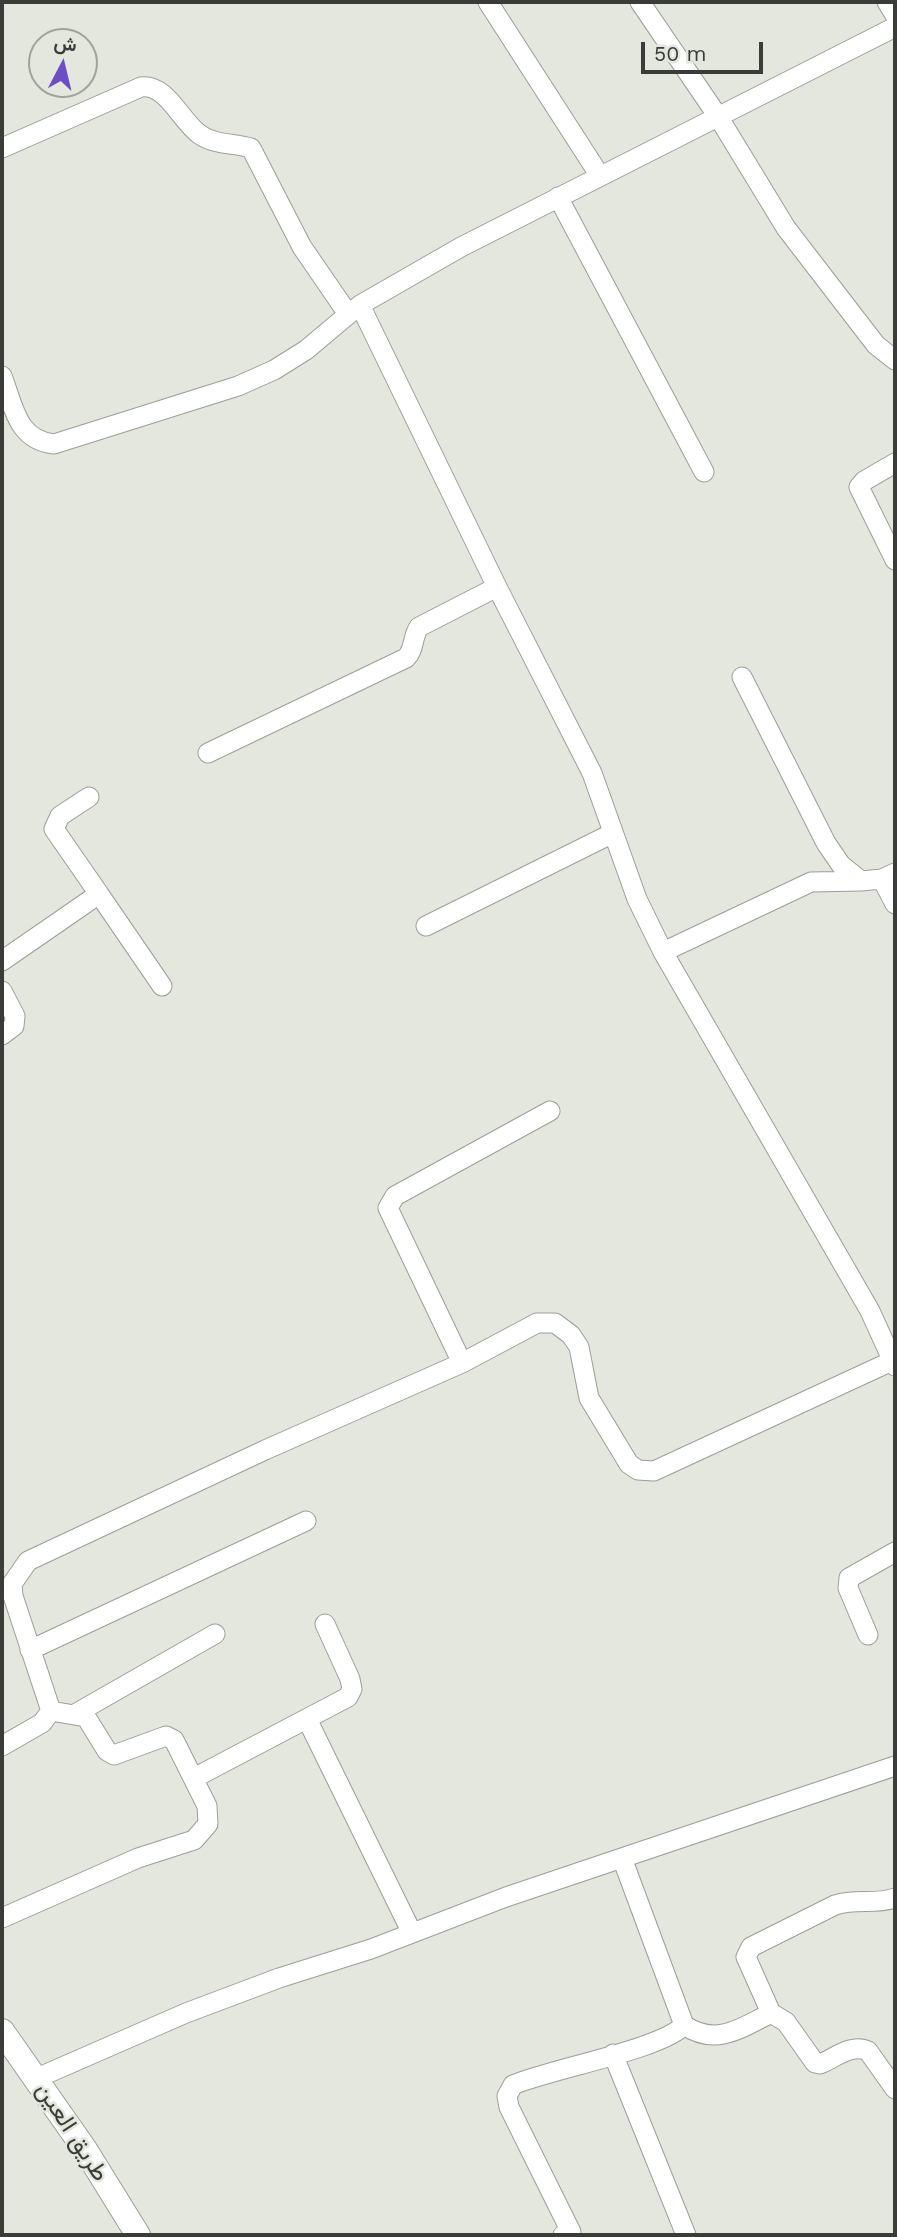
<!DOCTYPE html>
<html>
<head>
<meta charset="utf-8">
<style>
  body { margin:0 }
  #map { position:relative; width:897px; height:2237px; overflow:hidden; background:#e3e7de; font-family:"Work Sans",Vazirmatn,sans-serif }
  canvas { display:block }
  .frame { position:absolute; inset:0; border:4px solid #3a3c38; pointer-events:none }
  .north { position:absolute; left:28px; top:28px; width:70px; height:70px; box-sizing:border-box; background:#e3e7de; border:2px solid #9fa39c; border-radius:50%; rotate:7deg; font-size:19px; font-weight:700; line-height:28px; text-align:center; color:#3a3c38 }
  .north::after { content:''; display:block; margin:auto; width:24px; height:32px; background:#6d4dc6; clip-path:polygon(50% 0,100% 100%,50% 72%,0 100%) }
  .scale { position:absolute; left:641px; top:42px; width:122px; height:32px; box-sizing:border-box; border:4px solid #3a3c38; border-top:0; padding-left:9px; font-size:21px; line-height:24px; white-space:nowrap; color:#3a3c38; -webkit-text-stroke:5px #e3e7de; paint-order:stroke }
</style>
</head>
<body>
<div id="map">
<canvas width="897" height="2237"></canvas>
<div class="frame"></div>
<div class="north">ش</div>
<div class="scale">50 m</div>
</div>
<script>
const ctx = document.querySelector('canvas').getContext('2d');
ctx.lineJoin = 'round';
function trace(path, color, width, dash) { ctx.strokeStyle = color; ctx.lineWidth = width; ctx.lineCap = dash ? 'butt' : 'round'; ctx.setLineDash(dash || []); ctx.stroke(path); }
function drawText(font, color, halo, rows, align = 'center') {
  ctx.font = font + ' "Work Sans",Vazirmatn,sans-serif'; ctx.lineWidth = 5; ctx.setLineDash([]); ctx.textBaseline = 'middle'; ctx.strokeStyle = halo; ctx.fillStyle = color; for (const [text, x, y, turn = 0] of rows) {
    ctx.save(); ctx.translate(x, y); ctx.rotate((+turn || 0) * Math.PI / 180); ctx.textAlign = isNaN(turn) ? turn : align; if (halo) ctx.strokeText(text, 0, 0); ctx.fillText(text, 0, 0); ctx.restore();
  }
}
const minor = new Path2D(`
  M488,2l112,174
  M640,2l79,116 67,110 90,117 19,15
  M887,2l8,13
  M895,27l-434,220 -101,58 137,282 95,186 45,126 26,53 207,359 25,55
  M2,148l139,-61c26,-3 39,33 58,47 15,11 35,9 52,14l51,99 46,67
  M558,197l146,275
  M2,376c12,31 15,64 52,68l184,-58 36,-16 32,-20 50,-42
  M895,463l-31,18 -5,6 36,73
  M742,677l84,166 15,22 20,16
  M208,753l198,-95c9,-9 6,-21 13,-31l78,-40
  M882,879l13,25
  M99,894l63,92
  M426,926l187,-93
  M663,952l148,-70 50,-1 21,-2 13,-6
  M2,961l97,-67 -45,-65 6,-13 29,-19
  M2,991l13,25 -1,10 -12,9
  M462,1363l-74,-155 7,-12 155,-85
  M868,1635l-20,-47 1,-10 46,-26
  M30,1650l276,-129
  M75,1714l140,-80
  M307,1719l105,214
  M2,1746l40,-23 9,-12 -38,-115 -1,-12 16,-23 237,-111 197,-87 75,-40h18l16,12 8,12 10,51 40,66 9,6 16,1 238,-110
  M194,1778l154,-81 4,-8 -2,-10 -25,-55
  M895,1898c-19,7 -40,0 -60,7l-84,42 -5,10 25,56 15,9 29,41 5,1c15,-6 32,-21 48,-13l27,38
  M2,1918l136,-60 56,-18 14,-16 -1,-18 -33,-66 -8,-4 -52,19 -7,-4 -21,-34 -35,-6
  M684,2025c32,22 57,3 87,-12
  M613,2054l73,181
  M37,2078l149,-65 93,-35 92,-29 135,-52 389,-131
  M563,2235l8,-3 -62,-125 -2,-11 6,-11c37,-16 150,-36 171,-60l-62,-167`);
const major = new Path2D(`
  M2,2031l84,120 52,84`);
trace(minor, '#9b9f96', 21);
trace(major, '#9b9f96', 26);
trace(minor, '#fff', 19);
trace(major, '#fff', 24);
drawText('24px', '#3a3c38', '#e3e7de', [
  ["طريق العين",72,2132,57]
]);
</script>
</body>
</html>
